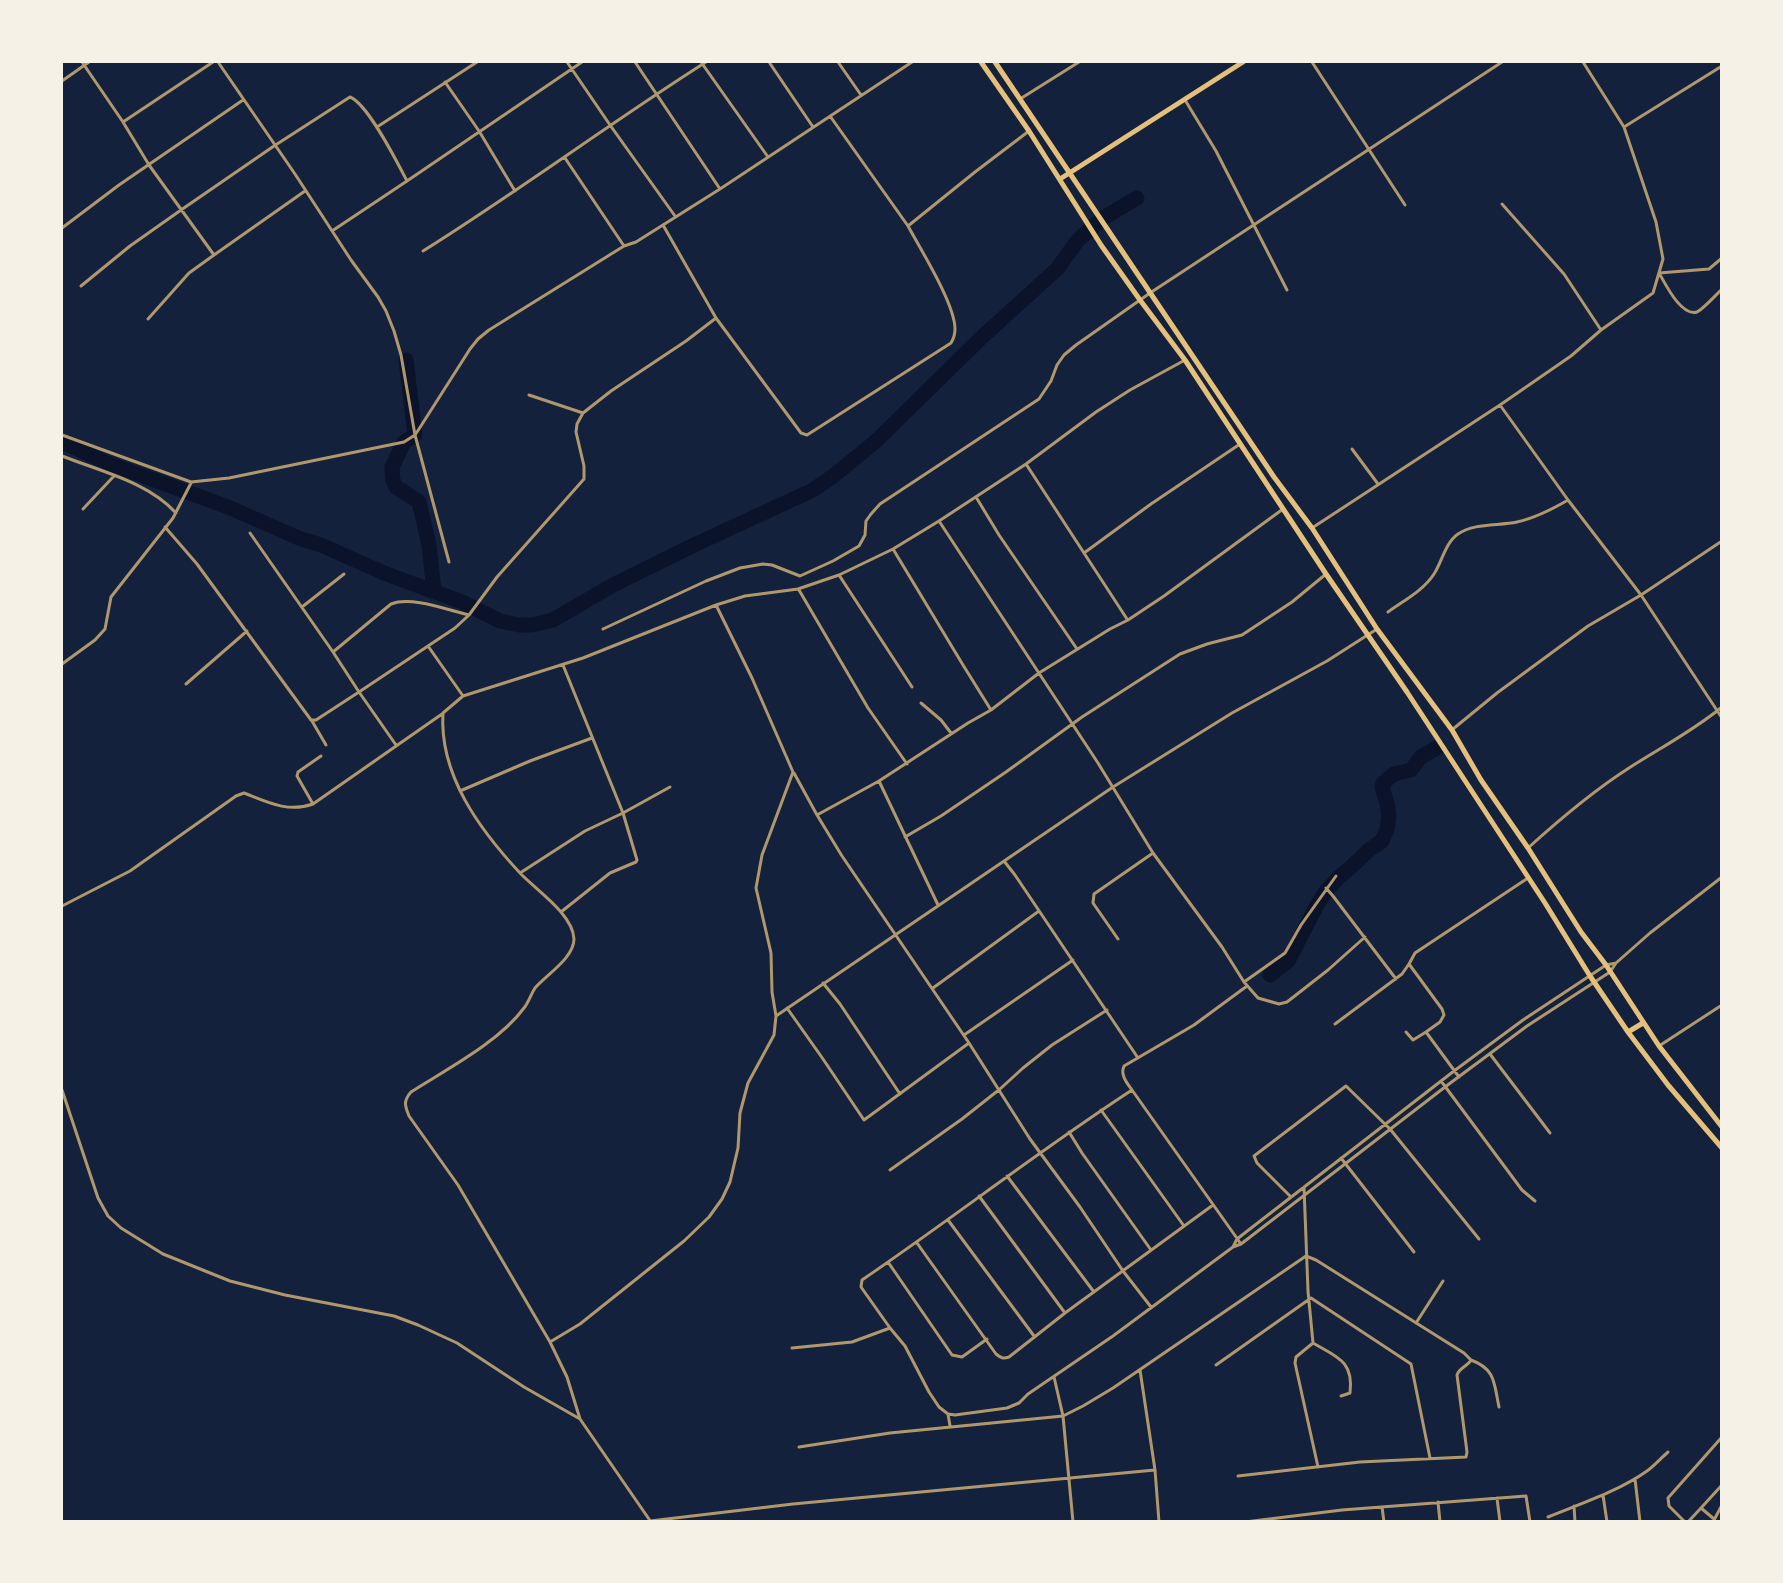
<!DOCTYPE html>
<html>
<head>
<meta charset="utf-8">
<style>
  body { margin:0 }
  #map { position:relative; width:1783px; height:1583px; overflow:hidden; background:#14213d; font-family:Raleway,sans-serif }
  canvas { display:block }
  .frame { position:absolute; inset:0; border:63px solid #f6f1e7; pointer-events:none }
</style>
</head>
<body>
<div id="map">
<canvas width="1783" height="1583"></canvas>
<div class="frame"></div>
</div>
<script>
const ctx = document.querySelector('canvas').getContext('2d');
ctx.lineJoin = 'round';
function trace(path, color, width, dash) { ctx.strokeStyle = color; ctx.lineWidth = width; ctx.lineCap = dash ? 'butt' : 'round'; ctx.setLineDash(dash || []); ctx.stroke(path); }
trace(new Path2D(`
  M406,360l9,75 -11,7 -12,25 1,14 3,6 23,15 10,43 5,46
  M62,442l46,21 120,44 73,32 20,6 63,28 78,29 38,19 19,4h13l21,-5 60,-35 81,-40 119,-55 19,-13 43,-35 106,-104 76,-69 21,-29 25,-22 34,-20
  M1270,975l18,-14 29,-56 9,-14 13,-14 11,-9 19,-18 13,-9 5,-12 2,-13 -2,-13 -5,-16 1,-4 11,-9 17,-4 10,-13 17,-10`), '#0b132b', 15);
trace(new Path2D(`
  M82,62l41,60 26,43 65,90 -25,18 -41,46
  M218,62l77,112 56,86 27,37 8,14 8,20 7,24 14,80 34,127
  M567,62l43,63 65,91
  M635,62l85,127
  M701,62l67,95
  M769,62l44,65
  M838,62l23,33
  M1312,62l93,143
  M62,81l27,-19
  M445,82l34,49 36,60
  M1020,99l59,-37
  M1185,100l31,51 71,139
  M830,116l78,110 67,-54 54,-41
  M123,122l90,-60
  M377,127l100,-65
  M1624,127l98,-61
  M565,158l59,88
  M1502,204l62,70 37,56
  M663,225l53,93 85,115 6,2 144,-92c3,-5 4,-8 4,-14 0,-25 -34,-79 -47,-103
  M62,228l57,-43 124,-85
  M332,231l75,-50 175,-119
  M423,251c96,-60 187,-128 283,-189
  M214,255l91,-64
  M1659,273c6,10 22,44 38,39 6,-3 19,-17 25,-23
  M1659,273l50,-4 13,-11
  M81,286l49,-40 51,-36 93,-64 76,-49c18,7 47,65 57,84
  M529,395l54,18
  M1500,405l68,95 73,95 81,123
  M62,435l129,47 38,-4 175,-36 11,-7 4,-6 51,-80 8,-10 11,-9 135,-84 12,-4 84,-53 192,-127
  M1352,449l26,35
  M62,456c38,15 86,26 114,57
  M1026,464l58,89 67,-49 89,-60
  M976,497l23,38 78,114
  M83,509l31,-33
  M939,521l159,242 55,90 69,94 22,35 14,16 21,6 8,-2 41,-32 37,-33
  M165,527l32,37 114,156h5l43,-28 37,53
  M1312,528l188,-123 71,-49 30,-26 52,-37 10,-34 -7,-37 -32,-95 -41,-65
  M250,533l83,119
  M893,549l70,116 28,45
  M1084,553l43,66
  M839,575l73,112
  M799,590l69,118 39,56
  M302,607l42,-33
  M1388,612c15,-11 35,-21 46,-38 8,-12 11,-31 24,-40 16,-11 40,-8 59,-12 18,-4 34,-12 51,-22
  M469,615c-22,-5 -57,-19 -78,-11l-58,48 26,40 96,-64 14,-13 28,-38 87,-98v-13l-8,-34 1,-8 6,-11 28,-22 75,-50 30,-23
  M603,629l103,-48 34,-13 23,-4 9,1 28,11 33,-15 26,-15 6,-11 1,-14 5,-7 9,-10 159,-105 12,-18 6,-16 7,-10 12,-10 74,-52 352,-231
  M428,646l35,50
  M62,664l33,-24 10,-11 6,-32 62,-79 18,-35
  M186,684l61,-53
  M921,703l20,17 10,13
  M312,721l14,24
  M1453,729l44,-36 91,-67 53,-31 81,-54
  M794,773l23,42 25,41 127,187 61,96 50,68 43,64 28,36
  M879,781l59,124
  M460,791l70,-30 62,-23
  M313,804l-16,-28 1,-4 23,-16
  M817,815l62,-34 89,-58 23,-13 48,-37 71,-44 18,-9 36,-24 119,-87
  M905,837l36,-21 65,-44 76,-55 98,-63 27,-10 35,-9 50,-33 34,-28
  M1528,848c32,-29 65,-57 101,-80 31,-20 64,-37 93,-61
  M1004,861l11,14 123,183
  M520,873l65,-42 38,-18 47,-26
  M1326,888l7,8 63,83
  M62,906l68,-35 106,-75 8,-3c23,9 44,20 69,11l129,-90
  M561,912l49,-39 26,-11 1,-2 -14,-47 -60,-148
  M1118,939l-25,-36 1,-9 59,-41
  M1616,963l-10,2 -83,55 -69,51 -217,168 -4,8 8,-3 204,-157 82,-61 83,-54 6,-9 34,-30 72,-56
  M1409,964l6,-11 113,-75
  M1244,982l41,-29 16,-28 35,-49
  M823,983l17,21 60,90
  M933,988l106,-77
  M787,1008l36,51 41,61 105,-77
  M776,1016l337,-229 119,-74 95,-52 50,-32
  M1335,1024l67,-50 7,-10 33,45 2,6 -4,7 -14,10 33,45
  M1406,1032l7,8 13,-8
  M964,1035l109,-75
  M1659,1046l63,-41
  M1490,1054l60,79
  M1441,1081l81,109 13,11
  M62,1090l36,108 10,18 13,12 42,26 67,27 55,14 109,21 24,9 39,18 67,44 56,32 71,103
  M1101,1110l83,116
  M1069,1132l13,21 69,97
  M1341,1158l73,94
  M890,1170l72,-51 38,-30 23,-21 29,-23 55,-35
  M1007,1176l87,116
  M1304,1187l4,104 5,52c24,14 41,18 37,50l-9,3
  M979,1196l86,117
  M1290,1196l-33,-33 -3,-7 92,-70 44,43 89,110
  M948,1220l86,116
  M917,1243l79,111c5,4 7,5 13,3l56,-44 148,-108
  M1241,1244l-109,-154c-5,-7 -12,-15 -8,-24l70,-41 53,-39
  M888,1262l64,93 10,2 25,-18
  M1416,1323l27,-42
  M890,1328l-29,-41 1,-7c91,-62 178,-130 270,-190
  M550,1342l30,-18 104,-83 25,-24 13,-18 8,-17 8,-34 2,-35 8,-30 26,-48 2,-19 -4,-24 -1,-39 -15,-65 6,-33 31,-83 -41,-94 -36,-73
  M1313,1343l-17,14 -1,6 23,104
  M792,1348l60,-6 38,-14 15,18 24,46 10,15 9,7 7,1 52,-7 12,-5 9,-9 85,-58 120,-89
  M1471,1360c25,9 23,24 28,47
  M1216,1365l95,-67 100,66 19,94
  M1140,1370l15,100 4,52
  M1054,1377l9,39 10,106
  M948,1414l2,12
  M580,1419l-13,-42 -17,-35 -92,-157 -49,-69c-4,-10 -6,-15 2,-24 36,-23 88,-50 113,-84 5,-6 7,-14 11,-20 11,-13 39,-30 39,-49 -1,-25 -38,-49 -54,-66 -40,-43 -81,-98 -77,-160l20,-17 120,-38 133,-53 29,-9 53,-7 41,-14 54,-26 46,-28 87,-57 70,-52 34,-22 55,-30
  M799,1447l91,-14 173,-17 20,-10 30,-18 193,-132 10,4 148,93 7,7c-3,6 -12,8 -14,15l10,77 -1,5 -106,5 -122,14
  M1635,1479l5,43
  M1603,1495l4,27
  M1497,1498l3,24
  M1438,1502l2,20
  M1574,1506l1,16
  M1382,1507l2,15
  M1701,1508l21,-23
  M1548,1517c32,-13 71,-26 99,-46 7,-5 14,-13 21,-19
  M650,1521l143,-17 362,-34
  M1245,1522l97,-12 184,-14 4,26
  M1685,1522l-16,-16 -1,-8 54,-61
  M1688,1522l13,-14 13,11
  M1713,1522l9,-17`), '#b1986c', 3);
trace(new Path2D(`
  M981,62l48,69 72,114 39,55 45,60 141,214 81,118 138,211 45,73 38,56 40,53 54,63
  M995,62l279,415 38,51 65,101 75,101 29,50 47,68 53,84 25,33 53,81 63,81
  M1060,179l183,-117
  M1628,1032l15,-9`), '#e5c07b', 5);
</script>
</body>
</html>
